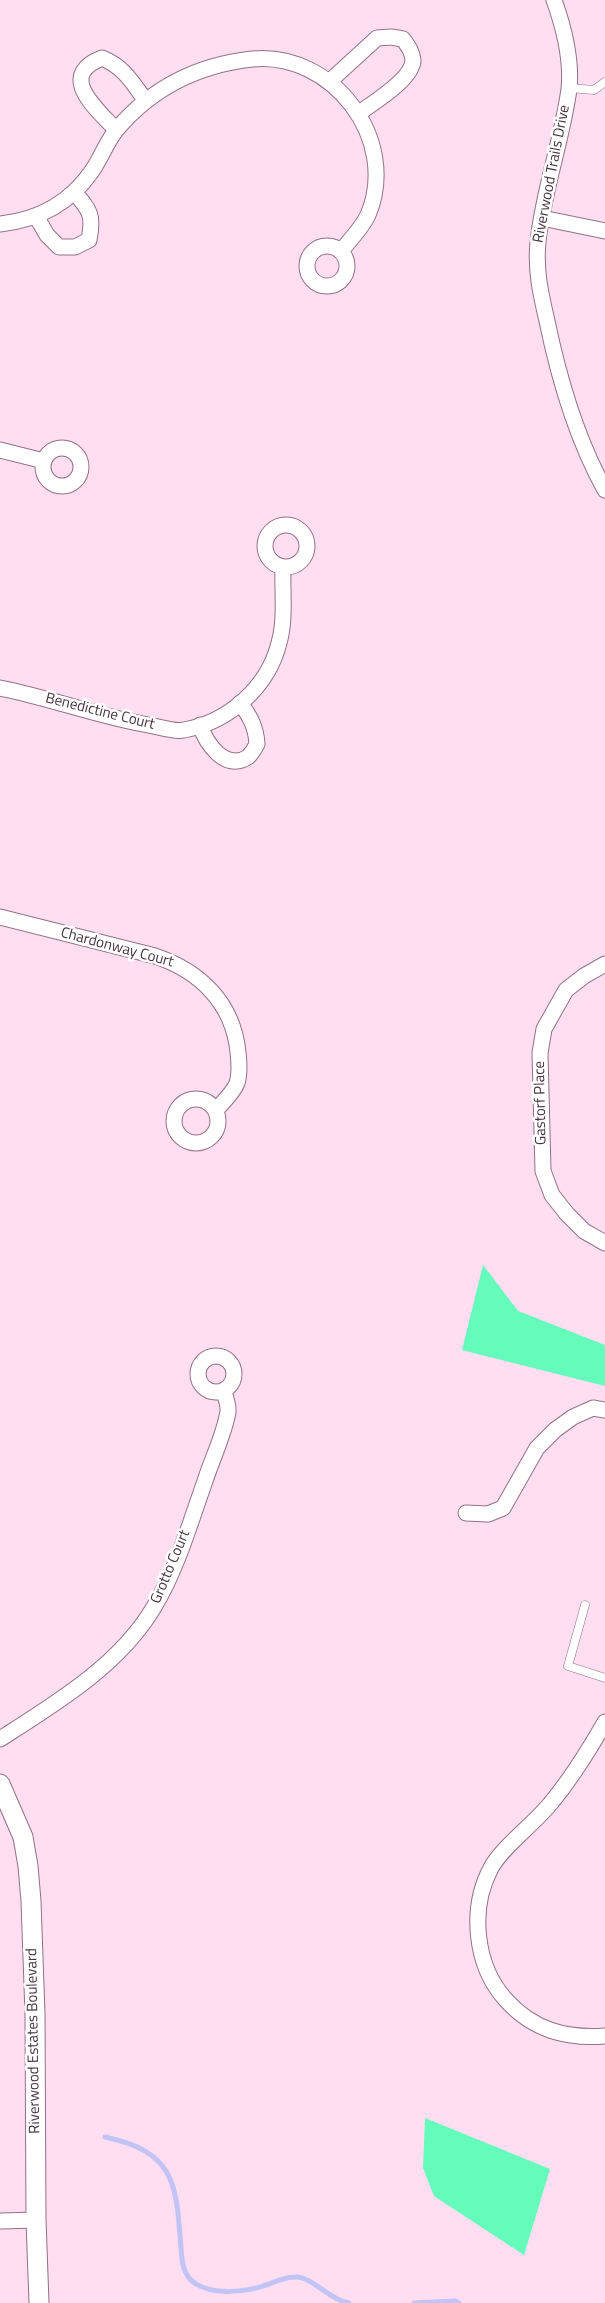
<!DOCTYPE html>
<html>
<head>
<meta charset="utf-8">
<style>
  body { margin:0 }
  canvas { display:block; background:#ffdef1 }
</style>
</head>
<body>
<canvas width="605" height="2303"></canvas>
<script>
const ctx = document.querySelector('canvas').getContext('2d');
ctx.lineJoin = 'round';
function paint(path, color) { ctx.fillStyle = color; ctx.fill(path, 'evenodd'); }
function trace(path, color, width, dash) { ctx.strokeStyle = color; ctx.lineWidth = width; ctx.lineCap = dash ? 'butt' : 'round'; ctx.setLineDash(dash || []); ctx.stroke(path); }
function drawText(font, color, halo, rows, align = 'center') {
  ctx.font = font + ' "Titillium Web",sans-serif'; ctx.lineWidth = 5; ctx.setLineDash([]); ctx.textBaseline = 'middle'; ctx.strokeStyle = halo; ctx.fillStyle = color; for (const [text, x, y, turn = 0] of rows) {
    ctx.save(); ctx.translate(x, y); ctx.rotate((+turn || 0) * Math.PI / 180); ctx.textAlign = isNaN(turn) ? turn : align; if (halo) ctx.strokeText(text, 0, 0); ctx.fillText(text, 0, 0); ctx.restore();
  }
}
paint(new Path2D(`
  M483,1265l35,46 87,34v41l-143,-36z
  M425,2118l125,51 -26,86 -90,-59 -11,-28z`), '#65fcbb');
trace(new Path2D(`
  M105,2137c71,15 71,47 76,111 1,14 2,28 15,36 17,11 49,8 67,2 11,-3 20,-9 32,-9 17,-1 34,23 54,26
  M414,2303l41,-2 4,2`), '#c1c4f4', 5);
const service = new Path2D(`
  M569,88l25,2 11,-8
  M585,1605l-17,61 37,12`);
const minor = new Path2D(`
  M554,0c10,28 18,60 15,89 -7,52 -26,102 -31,153 -3,28 3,53 9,79 12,58 29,117 58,169
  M330,81l47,-43 14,-1 12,2c5,7 9,12 10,21 0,19 -40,43 -54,53
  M116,130c-19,-21 -60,-54 -14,-72 21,8 31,25 43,42
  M36,216l11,19 12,12h16l14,-7c5,-25 1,-30 -15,-48
  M542,218l63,13
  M0,224c38,-4 70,-21 92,-53 9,-13 15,-30 25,-42 35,-41 81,-64 135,-70 80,-8 148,80 116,156 -6,13 -18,25 -27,36
  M307 266a20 20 0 1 1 40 0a20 20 0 1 1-40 0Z
  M43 467a19 19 0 1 1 38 0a19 19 0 1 1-38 0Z
  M0,450l44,11
  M265 546a21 21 0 1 1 42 0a21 21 0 1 1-42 0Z
  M0,688c52,10 102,30 154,38 9,2 22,6 30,4 45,-8 84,-43 95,-87 7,-25 3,-51 4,-76
  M200,725c6,18 25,47 48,32 3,-3 7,-9 9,-13 -1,-17 -7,-28 -17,-41
  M0,917l155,39c45,15 78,47 83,96 1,9 2,22 -1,31 -3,9 -15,20 -21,27
  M605,964l-21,12 -18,14 -22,39 -4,24 3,118 9,24 15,19 17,17 21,12
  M174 1121a22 22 0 1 1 44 0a22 22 0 1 1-44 0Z
  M198 1374a18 18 0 1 1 36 0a18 18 0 1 1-36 0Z
  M466,1513l22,1 15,-6 34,-60 18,-18 18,-13 20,-9 12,2
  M605,1722c-16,28 -34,57 -55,82 -15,19 -49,44 -59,64 -22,41 -16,98 15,132 27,30 60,39 99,36
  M0,1739c55,-35 120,-74 154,-132 23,-38 36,-84 51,-126 7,-22 19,-46 23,-69 1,-6 -3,-15 -4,-22
  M0,2221l36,-1`);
const tertiary = new Path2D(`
  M0,1784l23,53 5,29 3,35 4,113 1,206 3,83`);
trace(service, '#947186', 9);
trace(minor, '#947186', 17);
trace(tertiary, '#947186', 21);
trace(service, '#fff', 8);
trace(minor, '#fff', 15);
trace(tertiary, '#fff', 19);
drawText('15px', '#45353f', '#fff', [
  ["Riverwood Trails Drive",552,174,-79],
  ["Benedictine Court",100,712,14],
  ["Chardonway Court",117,948,15],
  ["Gastorf Place",541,1103,-91],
  ["Grotto Court",171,1567,-67],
  ["Riverwood Estates Boulevard",34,2041,-91]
]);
</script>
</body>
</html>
